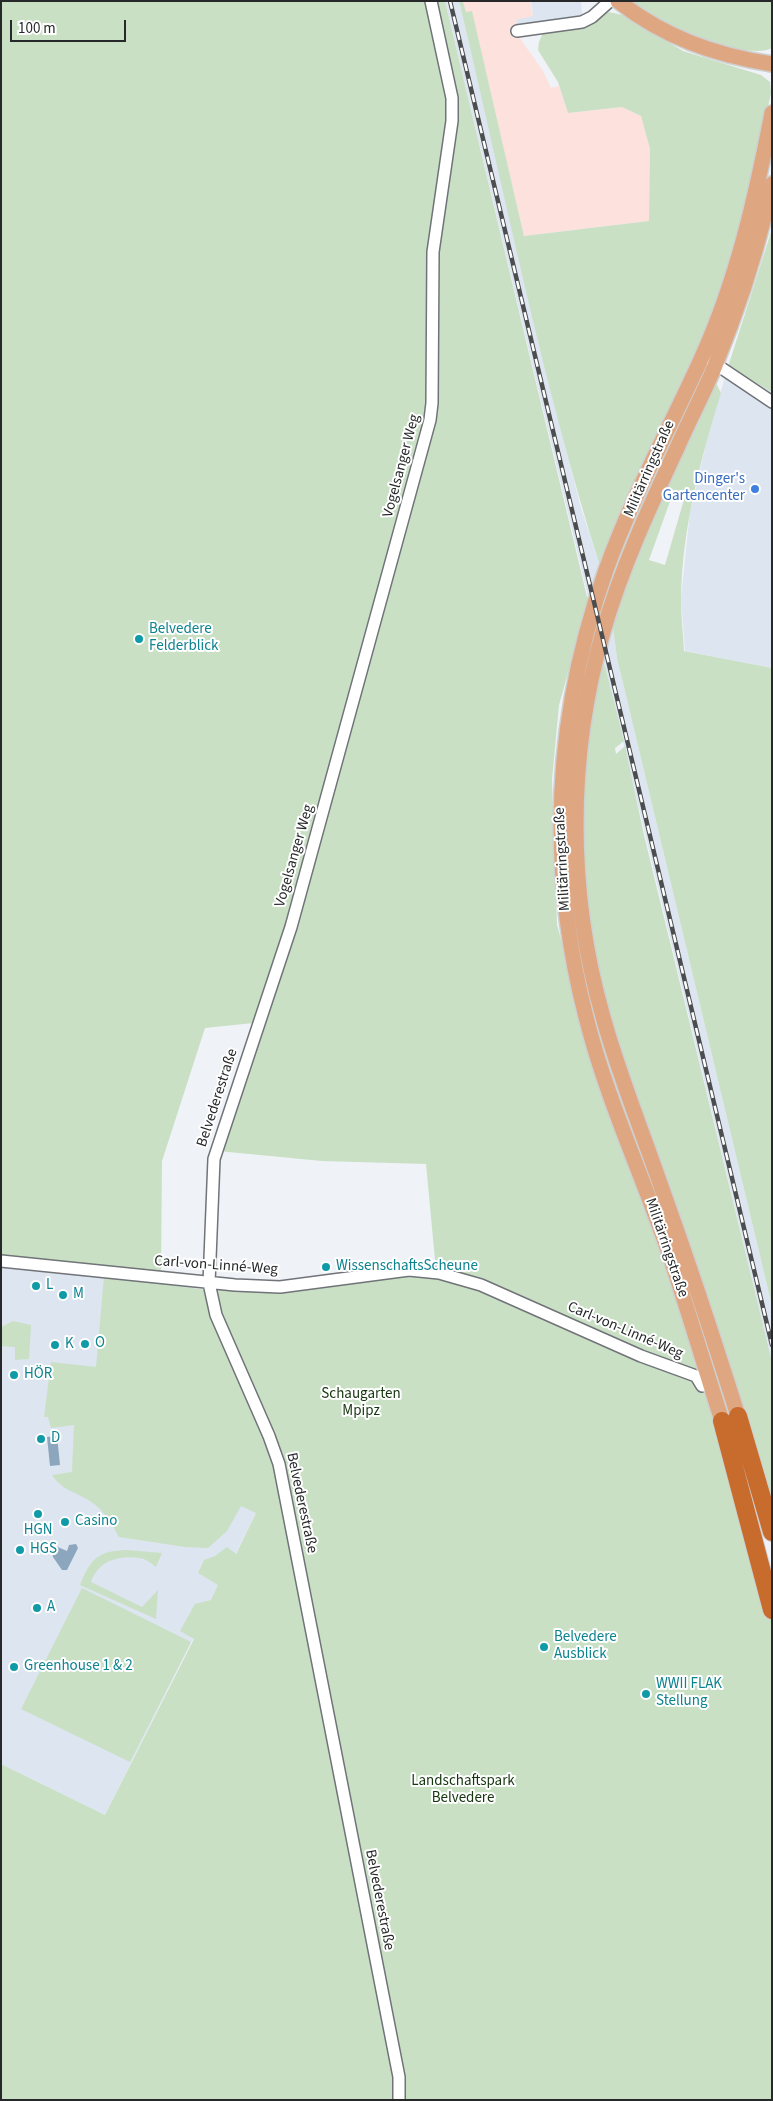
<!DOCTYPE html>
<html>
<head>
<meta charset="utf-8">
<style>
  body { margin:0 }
  #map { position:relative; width:773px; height:2101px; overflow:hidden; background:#eff2f7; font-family:"Source Sans 3",sans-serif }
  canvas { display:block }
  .frame { position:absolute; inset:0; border:2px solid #262829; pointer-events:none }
  .scale { position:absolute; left:10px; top:20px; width:116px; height:22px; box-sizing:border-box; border:2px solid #262829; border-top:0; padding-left:6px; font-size:15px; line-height:18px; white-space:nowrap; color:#262829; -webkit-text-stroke:4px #fff; paint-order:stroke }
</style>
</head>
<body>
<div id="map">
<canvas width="773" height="2101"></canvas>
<div class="frame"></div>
<div class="scale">100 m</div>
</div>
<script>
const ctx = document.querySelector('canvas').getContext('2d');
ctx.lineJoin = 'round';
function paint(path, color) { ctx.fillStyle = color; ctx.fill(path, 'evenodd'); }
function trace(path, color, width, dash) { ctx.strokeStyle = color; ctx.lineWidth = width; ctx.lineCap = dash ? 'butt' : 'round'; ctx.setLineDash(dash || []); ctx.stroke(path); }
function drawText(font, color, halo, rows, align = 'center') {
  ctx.font = font + ' "Source Sans 3",sans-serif'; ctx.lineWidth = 4; ctx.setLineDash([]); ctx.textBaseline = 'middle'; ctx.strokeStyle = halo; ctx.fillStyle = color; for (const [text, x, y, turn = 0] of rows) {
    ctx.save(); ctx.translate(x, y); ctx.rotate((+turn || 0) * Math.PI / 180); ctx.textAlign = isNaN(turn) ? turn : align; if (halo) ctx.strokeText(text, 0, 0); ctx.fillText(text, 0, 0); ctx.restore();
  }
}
paint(new Path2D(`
  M445,1h14l97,410 25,97 19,58 11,47 6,45 155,648v56z
  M531,1h50l1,14 -65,10 -1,-6 17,-3z
  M728,367l44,25v276l-87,-17 -4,-53 9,-86 19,-80z
  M1,1266l194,18 22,58 39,171 -151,302 -104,-51z`), '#dde5f0');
paint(new Path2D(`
  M463,1h67l3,15 -17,4 3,17 24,34 8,17 8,-2 9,27 54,-6 19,9 9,33 -1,72 -125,15 -52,-224h-6z`), '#fce1dc');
paint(new Path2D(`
  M1,1h444l143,600 -29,104 -7,75 5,145 42,152 48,132 51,156 74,255v480h-771v-336l104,51 89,-176 -14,-8 15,-27 16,-4 7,-15 -20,-12 6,-13 11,-4 12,-9 9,7 20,-41 -15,-7 -14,25 -19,17 -23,-1 -66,-10c-7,-13 -14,-25 -26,-34 -17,-12 -28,-10 -41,-28l20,-3 2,-47 -23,3 -3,-11h-4l7,-55 45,5 8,-91 102,14 10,9 3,-9 67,-1 150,-19 -10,-106 -104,-3 -104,-10 45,-129 -58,6 -43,133 -1,111 -160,-16z
  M459,1h4l3,11 6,-1 52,225 125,-15 1,-72 -9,-33 -19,-9 -54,6 -10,-31 -20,-32 1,-8 4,-9 57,-16 9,-5 14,3 60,36 78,24 9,7 1,11c-16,73 -32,146 -57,216 -32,88 -75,172 -114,257 -58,-184 -96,-376 -141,-565z
  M629,1h143v47c-19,11 -89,-12 -108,-22 -12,-7 -23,-17 -35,-25z
  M772,229v163l-44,-25z
  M712,383h4l5,10c-20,65 -39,135 -40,205 0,17 2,36 3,53l88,17v638l-155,-648 -6,-45zM673,493l12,3 -20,69 -16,-5z
  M602,655l22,86 -9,7 1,6 9,-8 19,89 128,527v150l-53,-180 -52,-151 -44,-118 -31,-117 -11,-101 4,-102z
  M13,1321l18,4 -2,34 -14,1v-13l-14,-1v-19z
  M127,1550l35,3 -6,14c-4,-3 -11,-9 -17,-9 -21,-3 -41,3 -48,24l51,25 16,-17 -2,29 -76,-34c11,-27 18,-34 47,-35z
  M82,1588l109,54 -61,120 -109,-53z`), '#c9e0c5');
paint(new Path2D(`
  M57,1436l3,29 -10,1 -3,-29z
  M51,1544l16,7 2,-6 7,-1 2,4 -11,22h-5l-9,-13z`), '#8ca6bd');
const minor = new Path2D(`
  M517,31l65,-9 10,-5 18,-16
  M711,361l61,41
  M1,1261l234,24 45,2 129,-17 30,3 42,12 160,71 55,20 6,10
  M399,2100v-23l-120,-613 -10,-28 -53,-121 -7,-32 5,-124 77,-232 139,-507 2,-17 1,-151 19,-131v-23l-21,-97`);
const major = new Path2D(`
  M618,1c46,36 96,54 154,63
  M738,1416c-24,-76 -49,-152 -76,-227 -20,-58 -43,-114 -59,-172 -36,-125 -36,-260 0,-385 18,-63 47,-126 75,-186 12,-28 27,-55 38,-83 23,-57 43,-119 56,-179
  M722,1421c-18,-57 -35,-114 -54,-171 -27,-78 -62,-153 -82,-233 -39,-151 -32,-300 20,-447 26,-73 64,-142 96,-213 35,-77 54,-161 70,-244`);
const highway = new Path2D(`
  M738,1416l34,116
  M722,1421l50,189`);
trace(minor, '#707378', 14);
trace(major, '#cfd0d0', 18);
trace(highway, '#cfd0d0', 20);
trace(minor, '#fff', 11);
trace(major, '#dea782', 15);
trace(highway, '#c86c2e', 18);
const rail = new Path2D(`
  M450,1l322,1344`);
trace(rail, '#4b4d4f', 4.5);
trace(rail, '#fff', 2.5, [8]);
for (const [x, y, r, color] of [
  [755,489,5,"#3f7fe0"],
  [139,639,5,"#0f9aa8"],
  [326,1267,5,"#0f9aa8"],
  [36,1286,5,"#0f9aa8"],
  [63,1295,5,"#0f9aa8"],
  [85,1344,5,"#0f9aa8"],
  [55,1345,5,"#0f9aa8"],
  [14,1375,5,"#0f9aa8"],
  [41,1439,5,"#0f9aa8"],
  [38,1514,5,"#0f9aa8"],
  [65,1522,5,"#0f9aa8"],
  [20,1550,5,"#0f9aa8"],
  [37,1608,5,"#0f9aa8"],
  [544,1647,5,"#0f9aa8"],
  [14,1667,5,"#0f9aa8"],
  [646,1694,5,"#0f9aa8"]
]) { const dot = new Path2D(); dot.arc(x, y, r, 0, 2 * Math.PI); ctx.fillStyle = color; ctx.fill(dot); trace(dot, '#fff', 2); }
drawText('15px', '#262829', '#fff', [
  ["Vogelsanger Weg",402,466,-75],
  ["Militärringstraße",650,469,-66],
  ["Vogelsanger Weg",295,856,-74],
  ["Militärringstraße",563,859,-93],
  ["Belvederestraße",218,1098,-72],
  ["Militärringstraße",666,1248,71],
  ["Carl-von-Linné-Weg",216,1266,4],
  ["Carl-von-Linné-Weg",625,1331,23],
  ["Belvederestraße",301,1503,78],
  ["Belvederestraße",379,1900,79]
]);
drawText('15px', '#366cbe', '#fff', [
  ["Dinger's",745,480],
  ["Gartencenter",745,497]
], 'right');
drawText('15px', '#0d838f', '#fff', [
  ["Belvedere",149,630],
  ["Felderblick",149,647],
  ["WissenschaftsScheune",336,1267],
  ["L",46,1286],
  ["M",73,1295],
  ["O",95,1344],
  ["K",65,1345],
  ["HÖR",24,1375],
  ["D",51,1439],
  ["Casino",75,1522],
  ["HGN",38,1531,"center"],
  ["HGS",30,1550],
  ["A",47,1608],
  ["Belvedere",554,1638],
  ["Ausblick",554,1655],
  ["Greenhouse 1 & 2",24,1667],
  ["WWII FLAK",656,1685],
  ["Stellung",656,1702]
], 'left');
drawText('15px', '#14350e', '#fff', [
  ["Schaugarten",361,1395],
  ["Mpipz",361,1412],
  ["Landschaftspark",463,1782],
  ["Belvedere",463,1799]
]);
</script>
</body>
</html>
